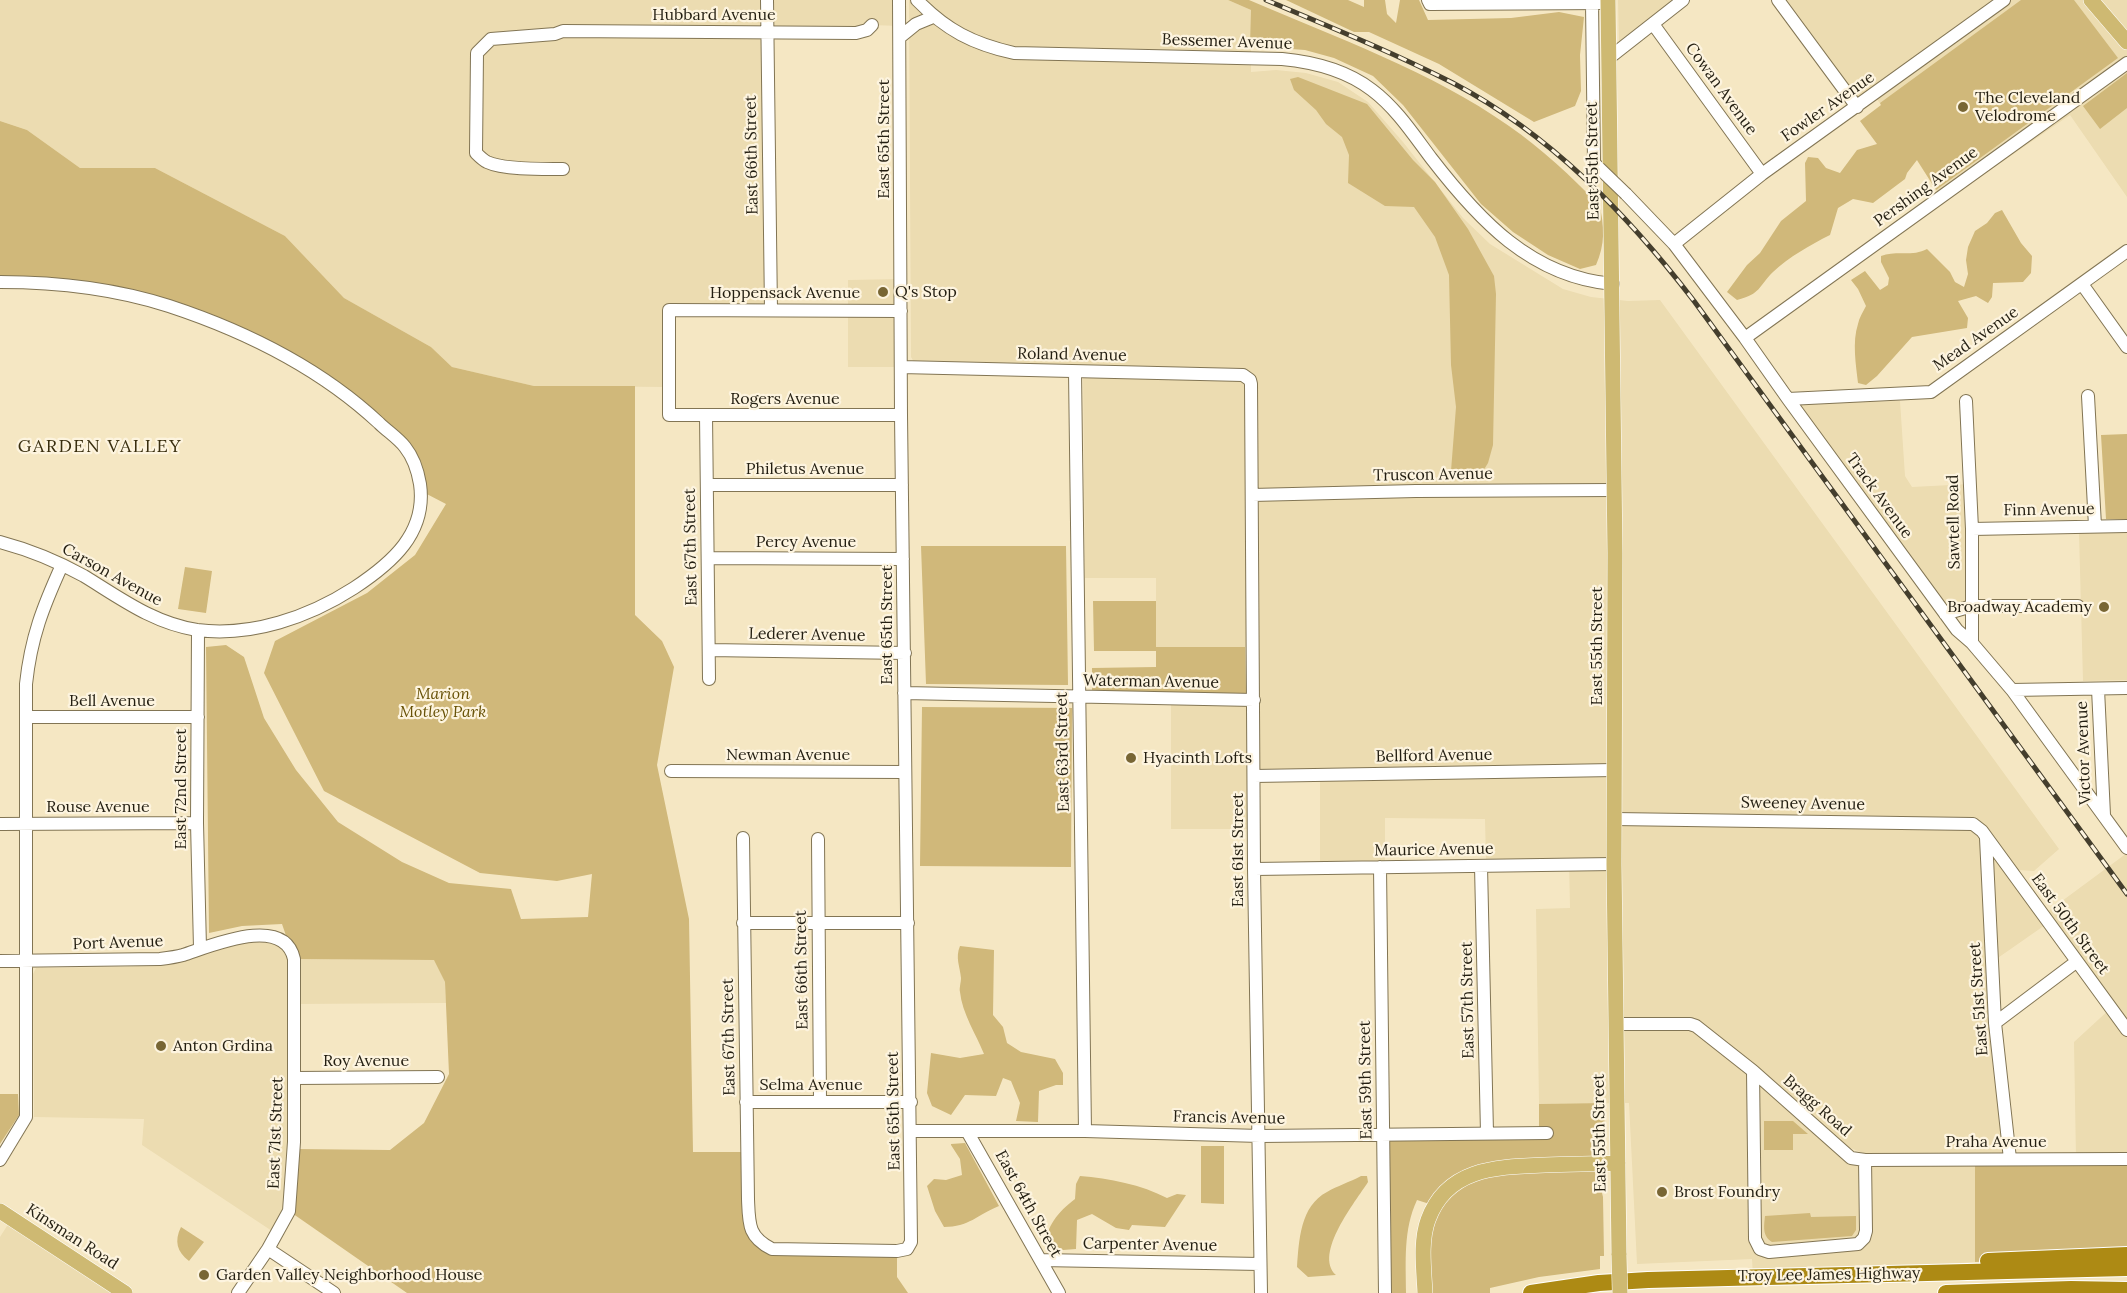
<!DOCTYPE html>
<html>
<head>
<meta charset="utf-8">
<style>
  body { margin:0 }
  canvas { display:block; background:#f5e7c3 }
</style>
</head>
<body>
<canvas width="2127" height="1293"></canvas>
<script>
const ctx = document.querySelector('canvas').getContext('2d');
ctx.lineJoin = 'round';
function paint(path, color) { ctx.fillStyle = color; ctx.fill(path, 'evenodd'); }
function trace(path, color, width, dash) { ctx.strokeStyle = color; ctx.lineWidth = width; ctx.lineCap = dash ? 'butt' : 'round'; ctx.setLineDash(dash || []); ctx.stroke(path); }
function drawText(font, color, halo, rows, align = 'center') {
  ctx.font = font + ' Lora,serif'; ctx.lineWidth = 4.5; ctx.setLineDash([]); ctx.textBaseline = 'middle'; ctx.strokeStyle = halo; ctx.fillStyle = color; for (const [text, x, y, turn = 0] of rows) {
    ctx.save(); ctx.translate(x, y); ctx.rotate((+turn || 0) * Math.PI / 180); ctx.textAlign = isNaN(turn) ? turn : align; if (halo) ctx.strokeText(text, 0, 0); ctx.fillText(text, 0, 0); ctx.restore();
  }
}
paint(new Path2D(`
  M0,0h899l1,26 -28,-1 -5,5 -99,3 3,277h-102v77l-135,-1 -82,-19 -21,-20 -87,-49 -59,-62 -130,-68h-75l-53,-38 -27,-9z
  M909,0h319l23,10v62l25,-2 30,3 32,9 30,20 35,40 60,76 27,26 73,45 28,8 37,4 32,-1 399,549 -25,22 -16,-1 -24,-34 -7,3 56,76 84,-62v306h-51l-2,-117 37,-34 -63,-85 -56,39 13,192 -142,-1 -15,-6 -99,-85 102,96 124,1v103l-222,14 -1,-17 -115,5 -8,-161 -90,1 -3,-195 34,-1 -1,-49 -83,1 -1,-41 -100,-1v43l-65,1v-93l-71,1v59h-78v-135h-15v-116h-71l-2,-211 -169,-5 -3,-5z
  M1618,0h60l-59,44z
  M1781,0h346v197l-57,-82 -126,87 -67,-103 -17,13z
  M901,279v88h-53v-87z
  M1788,399l14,4 98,-2 5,75 7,11 58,-3 2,122 -27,8z
  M2079,533h48v147l-44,1z
  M245,942l29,1 10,6 4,10 1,174 -6,77 -11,21 -130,-86 2,-26 -110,-2 -1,-143 3,-6 88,-1 43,-3 58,-18z
  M294,959l141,1 10,22 1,21 -152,1z
  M12,1218l113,75h-125v-56z`), '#ecdcb1');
paint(new Path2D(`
  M1228,0h21c88,38 182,71 260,126 33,23 62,50 90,79 6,20 6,40 -3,60l-16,4 -32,-14 -35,-23 -32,-28 -78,-99 -30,-29 -39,-18 -29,-8 -55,-4 1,-36z
  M1286,0h62l16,7v-7h21l2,14 9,9 4,-23h19l9,20 83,-2 48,-6 25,5 -4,38 1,36 -6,15 -41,16 -95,-58 -70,-32h-15z
  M2021,0h53l44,58 -182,132 -19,-30 -10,13 -2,6 -32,24 -20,-4 -15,9 -8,27c-20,10 -41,22 -57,37 -16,16 -11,21 -36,28l-10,-8 20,-27 13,-12 21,-32 25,-20 -1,-38 3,-6 10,1 8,10 14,5 17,-23 20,-6 -17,-23 21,-16 -1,-2z
  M2127,73v35l-27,21 -17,-23z
  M1298,77l69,27 46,56 22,22 33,47 26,47 2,18 -3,151 -5,18 -8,13 -18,3 -11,-8 5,-64 -5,-42 -2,-90 -14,-38 -21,-30 -29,-1 -37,-23 1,-28 -7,-18 -16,-13 -10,-14 -22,-20 -4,-11z
  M0,121l27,9 53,38h75l130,68 59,62 87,49 21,20 82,19h101v229l27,26 12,26 -17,98 32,154 4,233h54l1,47 13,44 136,8v26l11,16h-501l-118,-82 5,-62 96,1 34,-27 25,-49 -4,-92 -11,-22 -140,-1 -12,-35 -40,2 -33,7 -3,-286 20,-2 18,12 20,61 32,52 42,52 64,40 47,21 62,6 10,30 67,-2 4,-43 -35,7 -77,-8 -156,-82 -60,-118 11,-32 92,-48 48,-38 31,-51 -25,-13 -15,-44 -80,-67 -105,-55 -114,-34 -107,-9z
  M2002,210l19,33 11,13 -1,17 -8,9 -30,1 -1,14 -4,6 -12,-7 -18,5 10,17 -1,10 -55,9 -35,39 -11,9 -8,-2c-2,-18 -6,-41 0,-59 1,-6 5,-12 8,-18l-8,-17 -7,-9 14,-9 15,19 8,-5 1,-7 -8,-16v-6c15,-6 32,1 46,-7l23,23 5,10 9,5 4,-13 -2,-14 2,-13 7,-16 12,-8 8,-10z
  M2127,434v85h-21l-5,-84z
  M921,546h145l2,139 -142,-1z
  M185,567l27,4 -6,42 -28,-4z
  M1093,601h63v46h89l1,47 -154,-2v-24l64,-1v-16h-62z
  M922,707l150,1 -1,159 -151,-1z
  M960,946l34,4 -1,65 10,12 4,16 14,9 34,7 8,14v12h-7l-17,6 -1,31 -22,-1 4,-18 -9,-22 -8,-3 -7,18 -31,-1 -14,20 -19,-9 -5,-13 4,-40 29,5 24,-4c-8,-20 -22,-41 -24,-62 -1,-4 1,-9 1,-14 -1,-12 -6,-20 -1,-32z
  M0,1094h18l1,21 -19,29z
  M1604,1103c0,13 4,33 -9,40v38l6,8 2,8 1,59h-4v13l-61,8 -49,11v5h-65l-1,-39 12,-48 -19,-6c-14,30 -11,62 -11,93h-21l-2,-160 156,-1v-28z
  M1764,1121h29l15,13h-15v16h-29z
  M965,1143l34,63c-22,9 -30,21 -55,21l-9,-16 -8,-25 7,-7 12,1 16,-5 -2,-16 -9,-14v-1z
  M1201,1146h23v58l-23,-1z
  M1975,1159h152v96l-152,7z
  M1080,1176c29,2 62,9 87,22l10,-4 9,1 -21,32 -33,-2 -3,5 -13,-2 -24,-14 -15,6 -1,29 -13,1 -18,-2c1,-22 13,-36 30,-49l1,-15z
  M1361,1176h6l1,6c-12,19 -55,72 -32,93l-28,2 -11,-10c2,-26 3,-61 30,-75 10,-6 23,-10 34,-16z
  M1810,1213l1,4 45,-1v14l-4,6 -80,6c-10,-6 -8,-16 -7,-26z
  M181,1227l23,15 -15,19c-12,-9 -15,-20 -8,-34z`), '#d0b87a');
const minor = new Path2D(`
  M767,0l4,310
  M917,0c29,30 56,44 97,53l268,6c32,3 64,11 90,31 24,18 41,44 59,68 47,61 100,119 182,126
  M1428,0l2,4 178,-1
  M1778,0l79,107
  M1592,3l2,160 5,5
  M1653,24l109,150
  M900,37l16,-13 17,-7
  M1609,58l74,-58
  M563,169c-19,0 -59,1 -76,-7 -4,-2 -8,-6 -11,-9l1,-100 14,-14 64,-5 8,-3 293,2 11,-3 5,-5
  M1626,194l48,50 71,94 43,61 169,231 15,13 40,47 115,158
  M1674,244l88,-70 242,-174
  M0,282c56,0 116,7 169,24 76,25 152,63 210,117 8,8 19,15 26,24 8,10 13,25 15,37 7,49 -28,79 -66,104 -45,29 -102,49 -157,42 -44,-7 -77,-32 -113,-54 -27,-15 -54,-26 -84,-34
  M2082,284l45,63
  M1745,338l382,-275
  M901,367l342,8 7,5 1,4 3,485 7,424
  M1075,372l10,759
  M2088,396l7,130
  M1788,399l143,-7 196,-141
  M1966,401l6,128v114
  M706,415l3,264
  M901,415h-232v-105l232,1
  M707,485h195
  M1252,495l164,-4 198,-1
  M1972,529l155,-3
  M708,558l195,1
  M1945,614l27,-8h106
  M198,630l-1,193 3,125
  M709,650l196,3
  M2098,689l6,126
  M2012,690l115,-2
  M904,693l350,7
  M26,717h172
  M671,771l234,1
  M1254,776l360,-6
  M1614,819l359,5 9,7 145,199
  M0,824l197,-1
  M743,838l5,361c1,25 0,38 24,50l125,2 10,-2 4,-7 -10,-827 -2,-415
  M1986,838l9,185 15,136
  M818,839l2,262
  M1481,866l6,267
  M1380,867l5,426
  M1254,869l360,-5
  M743,923h165
  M0,961l160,-2c8,-1 16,-2 23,-4 28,-9 101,-41 111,4v183l-5,69 -21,38 -30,44
  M1995,1023l81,-61
  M1617,1024h73l6,2 57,45 98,87 14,2 262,-1
  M1753,1071l2,168 5,10 9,3 89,-8 6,-6 2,-7 -1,-71
  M295,1078l143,-1
  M746,1102h165
  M911,1131h174l175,5 287,-3
  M967,1131l92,162
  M0,1160l26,-43v-433c5,-47 17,-77 36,-119
  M268,1249l66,44
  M1041,1260l219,4`);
const major = new Path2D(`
  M1608,0l7,553 -1,311 5,391
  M2091,0l36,42
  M0,1211l125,82
  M1425,1293c-1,-23 -5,-51 3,-73 19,-53 70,-53 117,-55 24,-1 49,-1 73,-2`);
const highway = new Path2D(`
  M1988,1261l139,-6
  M1531,1293l68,-10 49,-3 479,-12
  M1946,1293l125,-4 56,1`);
trace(minor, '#827554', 14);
trace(major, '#fff', 16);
trace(highway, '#fff', 18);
trace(minor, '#fff', 12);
trace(major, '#ceb972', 15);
trace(highway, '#ad8a14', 16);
const rail = new Path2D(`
  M1266,0c62,26 126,52 187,83 97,51 175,132 241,218l433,593`);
trace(rail, '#443e2d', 5);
trace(rail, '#fdf4df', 3, [9]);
const minorBridge = new Path2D(`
  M1599,168l27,26`);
const majorBridge = new Path2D(`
  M1619,1255l1,38`);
trace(minorBridge, '#827554', 14, []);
trace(majorBridge, '#fff', 16, []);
trace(minorBridge, '#fff', 12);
trace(majorBridge, '#ceb972', 15);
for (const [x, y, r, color] of [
  [1963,107,6,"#786634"],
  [883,292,6,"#786634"],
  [2104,607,6,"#786634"],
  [1131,758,6,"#786634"],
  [161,1046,6,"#786634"],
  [1662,1192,6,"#786634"],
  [204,1275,6,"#786634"]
]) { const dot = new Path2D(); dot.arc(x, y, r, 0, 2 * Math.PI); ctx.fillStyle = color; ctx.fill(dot); trace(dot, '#fdf4df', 2); }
drawText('16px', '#231e11', '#fdf4df', [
  ["Hubbard Avenue",714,15],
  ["Bessemer Avenue",1227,42,2],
  ["Cowan Avenue",1721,89,54],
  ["Fowler Avenue",1828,107,-35],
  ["East 65th Street",884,139,-90],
  ["East 66th Street",752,155,-91],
  ["East 55th Street",1593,161,-91],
  ["Pershing Avenue",1926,187,-36],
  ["Hoppensack Avenue",785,293],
  ["Mead Avenue",1976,339,-35],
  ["Roland Avenue",1072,355,1],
  ["Rogers Avenue",785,399],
  ["Philetus Avenue",805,469],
  ["Truscon Avenue",1433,475,-1],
  ["Track Avenue",1879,496,54],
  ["Finn Avenue",2049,510,-1],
  ["Sawtell Road",1954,522,-91],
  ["Percy Avenue",806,542],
  ["East 67th Street",691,547,-91],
  ["Carson Avenue",112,575,29],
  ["East 65th Street",887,625,-90],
  ["Lederer Avenue",807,635,1],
  ["East 55th Street",1597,646,-90],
  ["Waterman Avenue",1151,682,1],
  ["Bell Avenue",112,701],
  ["East 63rd Street",1063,752,-91],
  ["Victor Avenue",2084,753,-92],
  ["Newman Avenue",788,755],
  ["Bellford Avenue",1434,756,-1],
  ["East 72nd Street",181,789,-90],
  ["Sweeney Avenue",1803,804,1],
  ["Rouse Avenue",98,807],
  ["East 61st Street",1238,850,-90],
  ["Maurice Avenue",1434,850,-1],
  ["East 50th Street",2070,924,54],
  ["Port Avenue",118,943,-2],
  ["East 66th Street",802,970,-91],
  ["East 51st Street",1979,999,-94],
  ["East 57th Street",1468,1000,-91],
  ["East 67th Street",729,1037,-91],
  ["Roy Avenue",366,1061],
  ["East 59th Street",1366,1080,-91],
  ["Selma Avenue",811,1085],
  ["Bragg Road",1817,1106,41],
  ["East 65th Street",894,1111,-91],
  ["Francis Avenue",1229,1118,1],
  ["East 71st Street",276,1133,-88],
  ["East 55th Street",1600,1133,-91],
  ["Praha Avenue",1996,1142],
  ["East 64th Street",1028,1204,61],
  ["Kinsman Road",72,1237,33],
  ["Carpenter Avenue",1150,1245,1],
  ["Troy Lee James Highway",1829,1275,-1]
]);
drawText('16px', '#231e11', '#fdf4df', [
  ["The Cleveland",1975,98],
  ["Velodrome",1975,116],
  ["Q's Stop",895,292],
  ["Broadway Academy",2092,607,"right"],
  ["Hyacinth Lofts",1143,758],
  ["Anton Grdina",173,1046],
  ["Brost Foundry",1674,1192],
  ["Garden Valley Neighborhood House",216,1275]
], 'left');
drawText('italic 16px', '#685207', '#fdf4df', [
  ["Marion",443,694],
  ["Motley Park",443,712]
]);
ctx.letterSpacing = '1.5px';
drawText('18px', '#392e0e', '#fdf4df', [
  ["GARDEN VALLEY",100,447]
]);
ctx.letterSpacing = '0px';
</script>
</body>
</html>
